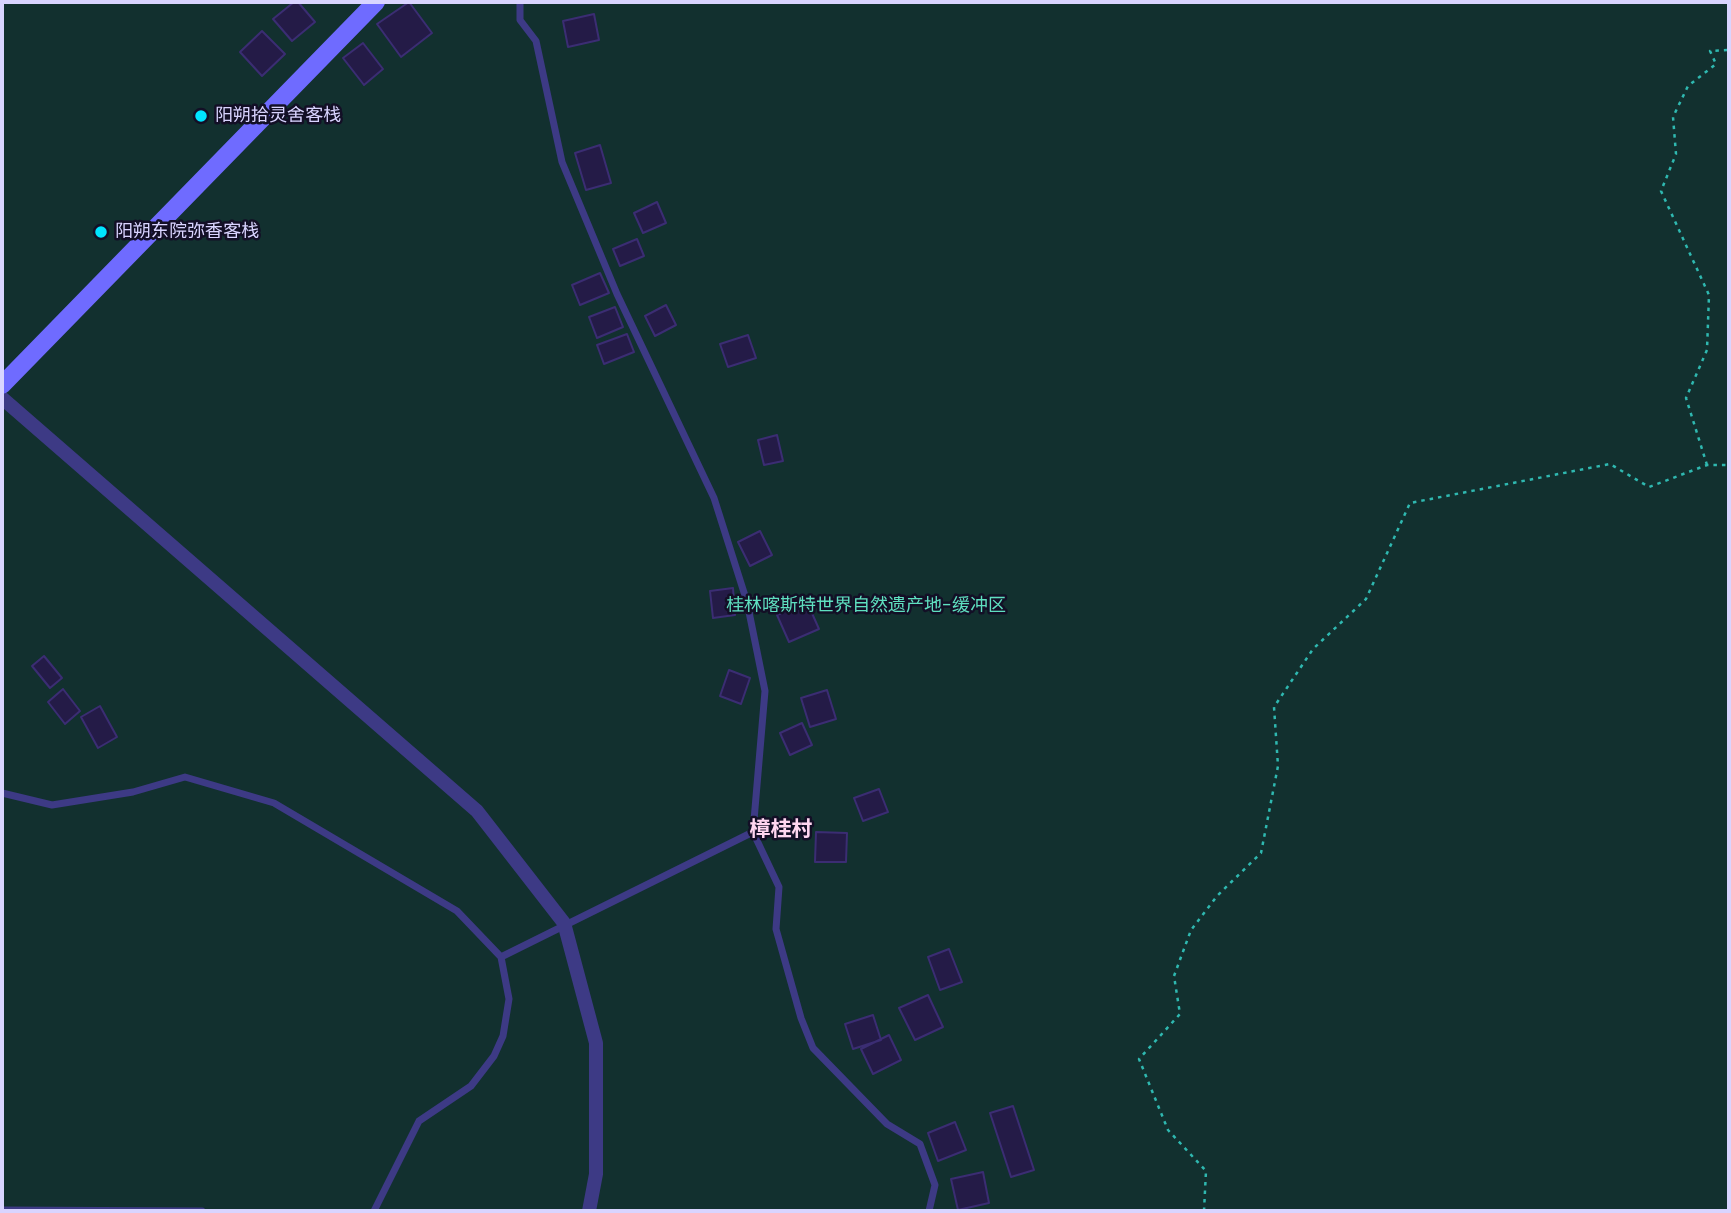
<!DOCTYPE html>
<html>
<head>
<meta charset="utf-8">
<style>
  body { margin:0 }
  #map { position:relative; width:1731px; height:1213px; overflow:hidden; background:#130f26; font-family:Poppins,sans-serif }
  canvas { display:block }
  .frame { position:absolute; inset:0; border:4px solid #d9d4ff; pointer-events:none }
</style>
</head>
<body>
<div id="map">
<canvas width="1731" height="1213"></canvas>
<div class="frame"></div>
</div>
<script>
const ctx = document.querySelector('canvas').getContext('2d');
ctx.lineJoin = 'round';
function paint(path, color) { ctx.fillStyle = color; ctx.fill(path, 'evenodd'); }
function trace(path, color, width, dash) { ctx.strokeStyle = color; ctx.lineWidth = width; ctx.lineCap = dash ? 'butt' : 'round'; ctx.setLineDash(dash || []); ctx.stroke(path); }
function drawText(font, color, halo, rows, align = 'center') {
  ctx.font = font + ' Poppins,"Noto Sans SC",sans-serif'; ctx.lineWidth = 5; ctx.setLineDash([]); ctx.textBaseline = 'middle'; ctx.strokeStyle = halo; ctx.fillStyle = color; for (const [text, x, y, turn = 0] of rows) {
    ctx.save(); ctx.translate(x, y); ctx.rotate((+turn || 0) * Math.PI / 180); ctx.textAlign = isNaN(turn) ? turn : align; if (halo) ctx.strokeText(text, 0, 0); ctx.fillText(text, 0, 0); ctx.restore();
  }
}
paint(new Path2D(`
  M2,2h1727v1209h-1727z`), '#12302f');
const building = new Path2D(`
  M294,2h4l17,20 -23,19 -19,-22z
  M409,2l23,31 -31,24 -24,-33z
  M594,14l5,26 -31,7 -5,-26z
  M262,31l23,23 -23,22 -22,-24z
  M363,43l20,26 -19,16 -21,-27z
  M600,145l11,38 -25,7 -11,-37z
  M657,202l9,21 -23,10 -9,-20z
  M637,239l7,17 -24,10 -7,-17z
  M600,273l9,20 -29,12 -8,-20z
  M666,305l10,20 -21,11 -10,-20z
  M615,307l8,20 -26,11 -8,-21z
  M627,334l7,18 -30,12 -7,-19z
  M748,335l8,23 -28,9 -8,-23z
  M777,435l6,26 -19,4 -6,-25z
  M760,531l12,24 -22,11 -12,-24z
  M733,588l2,27 -22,3 -3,-27z
  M807,602l12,27 -30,13 -12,-27z
  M44,656l18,22 -12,10 -18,-22z
  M729,670l21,8 -9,26 -21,-8z
  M63,689l17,22 -15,13 -17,-22z
  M827,690l9,29 -26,8 -9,-29z
  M100,706l17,31 -19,11 -17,-31z
  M802,723l10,22 -22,10 -10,-22z
  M879,789l9,23 -25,9 -9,-23z
  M816,832l31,1 -1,29h-31z
  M949,949l13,33 -22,8 -12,-33z
  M928,995l15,32 -28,13 -16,-32z
  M873,1015l8,25 -28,9 -8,-25z
  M889,1035l12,25 -28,14 -12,-25z
  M1013,1106l21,64 -23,7 -21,-64z
  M955,1122l11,28 -28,11 -10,-28z
  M983,1172l6,31 -31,7 -7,-31z`);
paint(building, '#241b47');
trace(building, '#3b2d73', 2);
trace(new Path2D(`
  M1707,465l-21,-67 21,-48 2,-55 -48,-104 15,-37 -3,-37 15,-31 28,-22 -6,-13 19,-1
  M1204,1211l2,-40 -38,-41 -29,-71 41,-45 -6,-38 17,-46 26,-34 44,-43 17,-87 -4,-59 39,-58 53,-50 44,-96 200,-39 39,23 58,-22h22`), '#2fb8b0', 2.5, [3.5, 5]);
trace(new Path2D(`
  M2,793l50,12 81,-13 52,-15 89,26 183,108 44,46 8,42 -6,37 -9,20 -23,30 -52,35 -45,90
  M753,832l26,55 -3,42 25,89 12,30 74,76 33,20 15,41 -6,26
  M501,957l252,-125 12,-141 -18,-89 -33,-104 -97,-204 -55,-132 -26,-121 -16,-21v-18
  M2,1210l200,1`), '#3d3a85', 7);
trace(new Path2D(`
  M2,398l475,413 87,112 32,120v131l-7,37`), '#3d3a85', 14);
trace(new Path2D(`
  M2,385l374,-383`), '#6f6bff', 18);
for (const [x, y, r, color] of [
  [201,116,7,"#00e5ff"],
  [101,232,7,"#00e5ff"]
]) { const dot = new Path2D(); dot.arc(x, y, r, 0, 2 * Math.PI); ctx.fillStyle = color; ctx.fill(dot); trace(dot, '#130f26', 2.5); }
drawText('18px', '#d9d4ff', '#130f26', [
  ["阳朔拾灵舍客栈",215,116],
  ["阳朔东院弥香客栈",115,232]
], 'left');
drawText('18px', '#5fe0c0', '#130f26', [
  ["桂林喀斯特世界自然遗产地-缓冲区",866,606]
]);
drawText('bold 21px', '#ffd6f0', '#130f26', [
  ["樟桂村",781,831]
]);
</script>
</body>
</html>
